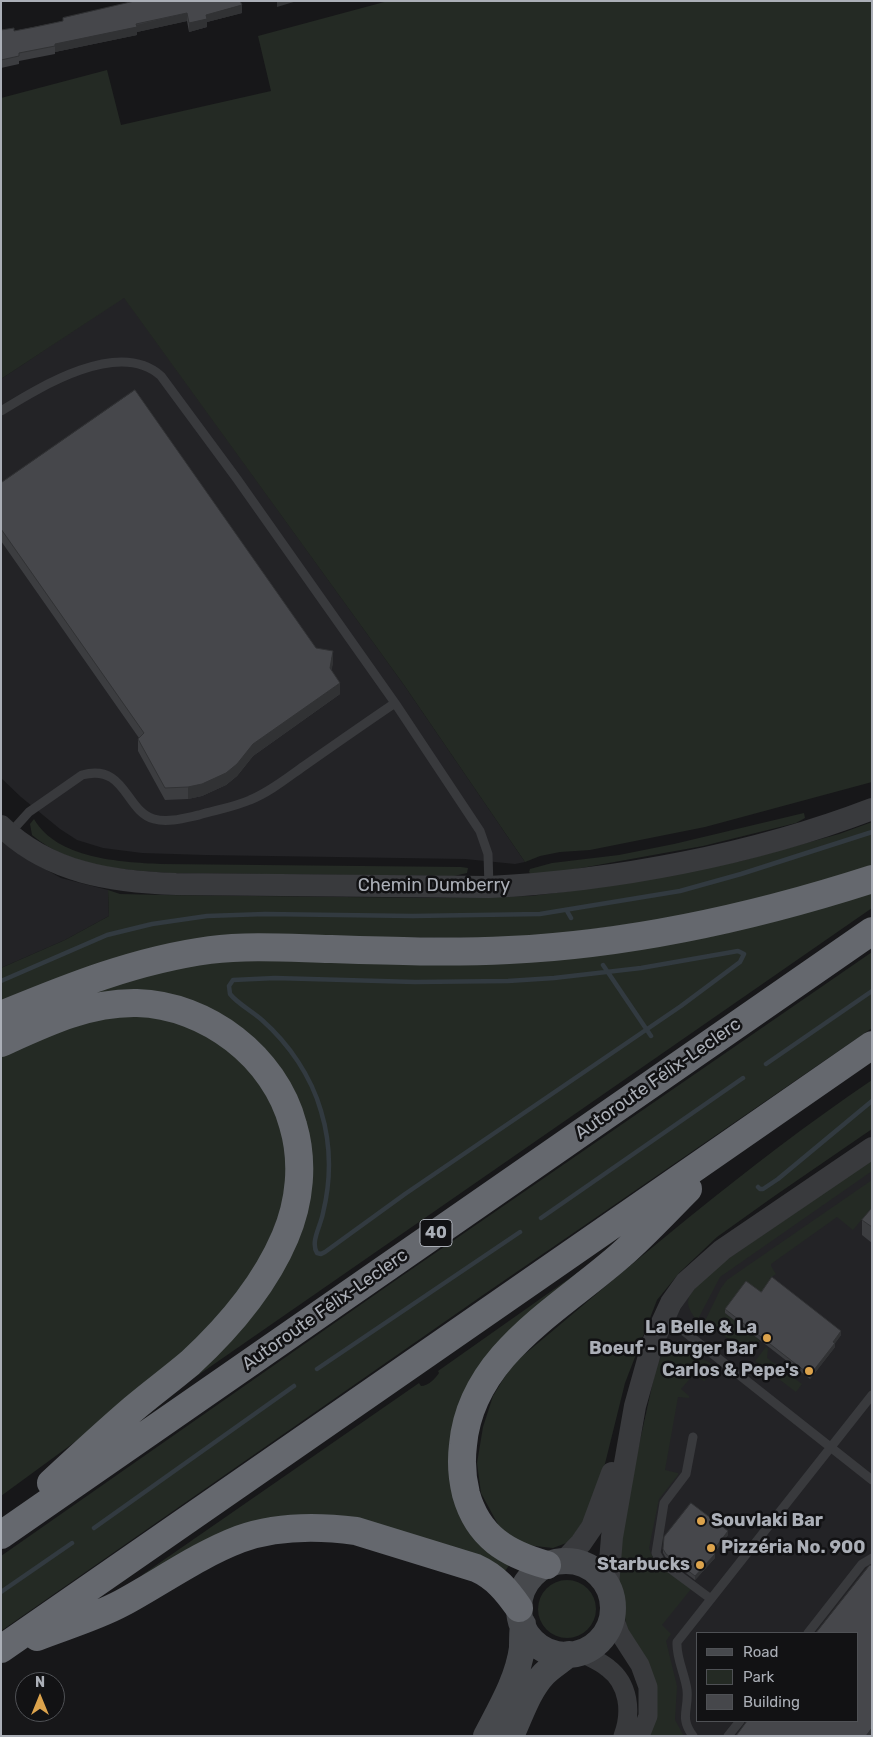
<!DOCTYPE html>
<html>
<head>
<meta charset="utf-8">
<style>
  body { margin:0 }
  #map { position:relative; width:873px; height:1737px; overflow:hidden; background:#171719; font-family:Rubik,sans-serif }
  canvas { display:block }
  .frame { position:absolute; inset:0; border:2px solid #abafb7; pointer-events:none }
  .legend { position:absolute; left:696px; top:1632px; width:162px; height:90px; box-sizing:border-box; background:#121214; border:1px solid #4f5155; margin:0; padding:6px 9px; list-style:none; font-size:15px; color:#abafb7 }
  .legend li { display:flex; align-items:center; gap:10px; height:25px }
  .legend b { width:25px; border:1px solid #4f5155 }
  .north { position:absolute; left:15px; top:1672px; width:50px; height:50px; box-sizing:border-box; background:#121214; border:1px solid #4f5155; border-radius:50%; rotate:0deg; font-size:14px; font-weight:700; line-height:20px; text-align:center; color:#abafb7 }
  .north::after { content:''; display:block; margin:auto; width:18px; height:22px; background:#dca34c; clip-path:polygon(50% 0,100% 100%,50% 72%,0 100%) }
</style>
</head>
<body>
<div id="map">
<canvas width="873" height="1737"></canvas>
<div class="frame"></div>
<ul class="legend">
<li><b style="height:6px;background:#47494d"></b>Road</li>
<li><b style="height:14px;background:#242a24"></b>Park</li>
<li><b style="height:14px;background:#46474b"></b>Building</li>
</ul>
<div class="north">N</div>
</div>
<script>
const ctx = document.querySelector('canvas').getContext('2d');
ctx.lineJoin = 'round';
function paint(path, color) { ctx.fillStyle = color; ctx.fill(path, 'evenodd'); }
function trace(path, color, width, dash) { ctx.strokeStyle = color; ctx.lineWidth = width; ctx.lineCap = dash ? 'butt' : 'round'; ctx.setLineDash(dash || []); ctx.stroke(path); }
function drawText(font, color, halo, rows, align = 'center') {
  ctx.font = font + ' Rubik,sans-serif'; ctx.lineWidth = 5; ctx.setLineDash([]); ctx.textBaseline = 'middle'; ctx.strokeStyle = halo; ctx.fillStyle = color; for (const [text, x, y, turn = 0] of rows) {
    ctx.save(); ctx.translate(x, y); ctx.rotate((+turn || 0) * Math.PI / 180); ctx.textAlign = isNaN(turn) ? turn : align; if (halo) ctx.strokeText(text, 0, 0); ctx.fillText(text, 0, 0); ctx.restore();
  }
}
paint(new Path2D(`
  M124,297l280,388 121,177 -10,2 -50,-5 -260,-4 -63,-2 -39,-5 -26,-8 -17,-11 -39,-32 -20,-19v-399z
  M1,838l19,17 41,23 47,12 1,26 -44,24 -64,28z
  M872,1160v576h-222l-32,-156 12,-94 27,-122 16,-44 16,-24 16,-18zM697,1633h160v88h-160z`), '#232326');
paint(new Path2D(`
  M388,1h484v781l-167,45 -115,23 -30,2 -20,4 -15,6 -121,-177 -280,-387 -123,81v-281l106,-28 14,55 150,-34 -13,-55z
  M804,813l1,5 -9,5 -93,23 -144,26 -28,2 -2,-2 1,-3 22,-6 67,-8 55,-11z
  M34,819c23,40 86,43 127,45l300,3 7,1 -1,5 -13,3 -284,-3c-47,-3 -100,-6 -138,-38l-2,-11z
  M872,822v44l-32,11 -149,39 -164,22 -273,-1 -253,66v-35l64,-28 44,-24 -1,-26 12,4 45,1 271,3 95,-2 84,-11 126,-24 98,-27z
  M872,887v21l-678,470 -4,-4 39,-39 79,-189 -98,-137 -209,14 106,-39 108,-24 225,2z
  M872,952v76l-386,265 -485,338v-75l395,-276z
  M105,1013l77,6 53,32 39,50 14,51 -5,63 -28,55 -52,65 -94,82 -108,79v-441z
  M872,1080v49l-99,68 -56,40 -37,35 -23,28 -32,83 -30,121 -26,38 -16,6 -27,-3 -25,-15 -20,-37 -4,-30 6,-36 10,-31 19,-31c117,-98 233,-199 360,-285z
  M872,1160v11l-152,106 -23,44c-4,-6 -9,-12 -9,-19 0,-12 25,-31 34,-39z
  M872,1180v27l-19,23 -16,-13 -66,47v2l5,8 -7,5 3,2 -11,15 -36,17 35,27 -11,15 -36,-28 -4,3 -6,-5 18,-37 6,-8z
  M594,1261l-140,173 56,130 -7,10 -181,-56 -176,64 -4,-7 277,-192 2,3c7,0 14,-7 18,-13l-1,-2z
  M766,1347l2,2 -1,9 35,26 -6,8 -41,-31z
  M676,1350l31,11 11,7 -14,13 -10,-7 -13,15 8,7v2l-11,-1 -13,73 13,3v2l-19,24 -10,49 5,13 37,28 -29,36 9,9 -5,7 11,45 -2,34 9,16h-34l-22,-100 -11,-65 13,-85 27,-122 5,-9z
  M538 1609a29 29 0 1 1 58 0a29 29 0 1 1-58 0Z`), '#242a24');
trace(new Path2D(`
  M567,911l4,7
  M738,951l6,3 -4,8 -59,44 -276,188 -80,58 -4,2 -4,-1c-7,-11 4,-28 6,-40 8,-33 8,-69 -2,-102 -10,-35 -32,-67 -59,-91 -10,-9 -24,-16 -32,-26l-1,-8 4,-6 42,-2 140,4 93,-1 46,-3 87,-10z
  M603,965l48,71
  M1,981l106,-46 45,-11 55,-8 58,-2 148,2 127,-2 140,-23 61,-17 131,-42
  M766,1064l106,-73
  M758,1187l2,2h3l15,-10 94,-78
  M541,1218l202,-140
  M317,1369l203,-137
  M94,1528l200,-142
  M1,1592l71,-49`), '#323a40', 4.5);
trace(new Path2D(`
  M1,411c39,-24 118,-73 160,-35l76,103 158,224
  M10,833l19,-21 53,-37c44,-12 43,36 72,44 14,4 31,-1 45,-4 17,-5 35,-8 51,-15 20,-8 37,-22 54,-34 30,-21 60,-42 91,-63l85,128 8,23 1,33
  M665,1319l11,6 196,155
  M693,1437l-7,37 -22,29 -8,50 5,9 50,37
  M808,1633l54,-69 10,-6
  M693,1736c-14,-19 -4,-26 -6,-46 -2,-16 -11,-32 -10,-48l195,-247
  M728,1736l12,-15`), '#393a3d', 9);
trace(new Path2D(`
  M613,1615l7,19 20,31 8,22v29l-8,20
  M580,1652c9,5 20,9 28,16 21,16 24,44 15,68`), '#393a3d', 19);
trace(new Path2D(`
  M1,826c48,47 112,56 175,58l313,3c125,-6 266,-33 383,-78
  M564,1561l17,-18 11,-16 20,-54
  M608,1586l4,-49 23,-131 18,-64 18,-39 15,-21 36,-32 150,-102`), '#393a3d', 22);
trace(new Path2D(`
  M519 1608a47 47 0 1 1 94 0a47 47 0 1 1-94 0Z
  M486,1736c14,-27 32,-57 36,-88 0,-8 0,-16 1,-24
  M511,1736c10,-21 17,-45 33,-62 8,-8 17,-13 25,-20`), '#47494d', 26);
trace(new Path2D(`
  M1,1015c68,-28 135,-55 209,-65 39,-5 80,-2 120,-1 60,2 119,4 179,1 124,-6 245,-33 363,-71
  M1,1043c44,-20 87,-41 136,-40 70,2 138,54 156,122 11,37 7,77 -8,112 -20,47 -57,91 -95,126 -19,16 -38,30 -57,46 -28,24 -55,49 -82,74
  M1,1535l871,-604
  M547,1565c-40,-11 -69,-28 -81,-71 -4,-16 -5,-33 -3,-49 8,-90 97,-136 158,-190 23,-20 45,-44 67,-66
  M37,1637c28,-11 59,-20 85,-34 39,-21 76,-48 118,-64 36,-13 78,-13 116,-8l120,37c20,9 31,23 43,40
  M1,1649l871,-604`), '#65686e', 28);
paint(new Path2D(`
  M135,1l107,12 -35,9v5l-18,5 -2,-11 -50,11v3l-82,17v2l-36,7v3l-18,4v-38l13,1 49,-10v-3z
  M1,483l315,165 17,15 -2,7 9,24 -87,62 -16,20 -11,9 -24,11 -14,3 -23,1 -27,-49v-12l1,-1 -138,-197z
  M872,1208v35l-10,-8v-15z
  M761,1292l80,43 -6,8v4l-25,32 -85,-66v-4z
  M728,1535l-14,18 1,5 -20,22 -29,-22 -3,-5v-4z`), '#3c3d40');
paint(new Path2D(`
  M277,1h20l-20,6z
  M242,5v8l-35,9v5l-18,5v-9l17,-8z
  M187,13v8l-50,11v3l-82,17v-8z
  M333,651v12l-3,17v-12z
  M340,683v11l-87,62 -16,20 -11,9 -24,11 -14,3v-12l65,-43z
  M841,1331v4l-8,11v-4z
  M835,1343v4l-25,32v-4z
  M728,1531v4l-16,21v-4z
  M715,1554v4l-20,22v-4z
  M872,1728v8h-6z`), '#313234');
const building = new Path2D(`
  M135,1h105l2,4 -36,10 1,4 -18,4 -2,-10 -51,11 1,3 -82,17v2l-36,7v3l-18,4v-30l13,-2v3l21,-4 28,-6v-3z
  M135,390l181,258 17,3 -3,17 10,15 -87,61 -16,20 -11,9 -24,11 -14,3 -23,1 -27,-49 6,-6 -143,-204v-46z
  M872,1208v19l-10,-7z
  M772,1277l69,54 -8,11 2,1 -25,32 -85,-66 21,-28 15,11z
  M691,1503l37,28 -16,21 3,2 -20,22 -29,-22 -3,-5 1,-12z
  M870,1565l2,1v162l-6,8h-130l11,-15h110v-88h-41z`);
paint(building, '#46474b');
trace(building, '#313234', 1);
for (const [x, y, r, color] of [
  [767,1338,5,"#dca34c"],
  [809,1371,5,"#dca34c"],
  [701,1521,5,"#dca34c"],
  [711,1548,5,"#dca34c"],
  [700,1565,5,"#dca34c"]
]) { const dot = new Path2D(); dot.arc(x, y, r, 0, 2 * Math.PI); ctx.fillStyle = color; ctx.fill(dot); trace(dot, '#121214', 2); }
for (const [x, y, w] of [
  [436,1233,32]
]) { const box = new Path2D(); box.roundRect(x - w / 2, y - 13.5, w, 27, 4); ctx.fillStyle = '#121214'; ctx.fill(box); trace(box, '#abafb7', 1); }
drawText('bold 16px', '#abafb7', null, [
  ["40",436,1233]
]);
drawText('18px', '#abafb7', '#121214', [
  ["Chemin Dumberry",434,886],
  ["Autoroute Félix-Leclerc",658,1079,-35],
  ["Autoroute Félix-Leclerc",325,1310,-35]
]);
drawText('bold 18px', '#abafb7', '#121214', [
  ["La Belle & La",757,1328],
  ["Boeuf - Burger Bar",757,1349],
  ["Carlos & Pepe's",799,1371],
  ["Souvlaki Bar",711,1521,"left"],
  ["Pizzéria No. 900",721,1548,"left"],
  ["Starbucks",690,1565]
], 'right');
</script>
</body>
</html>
